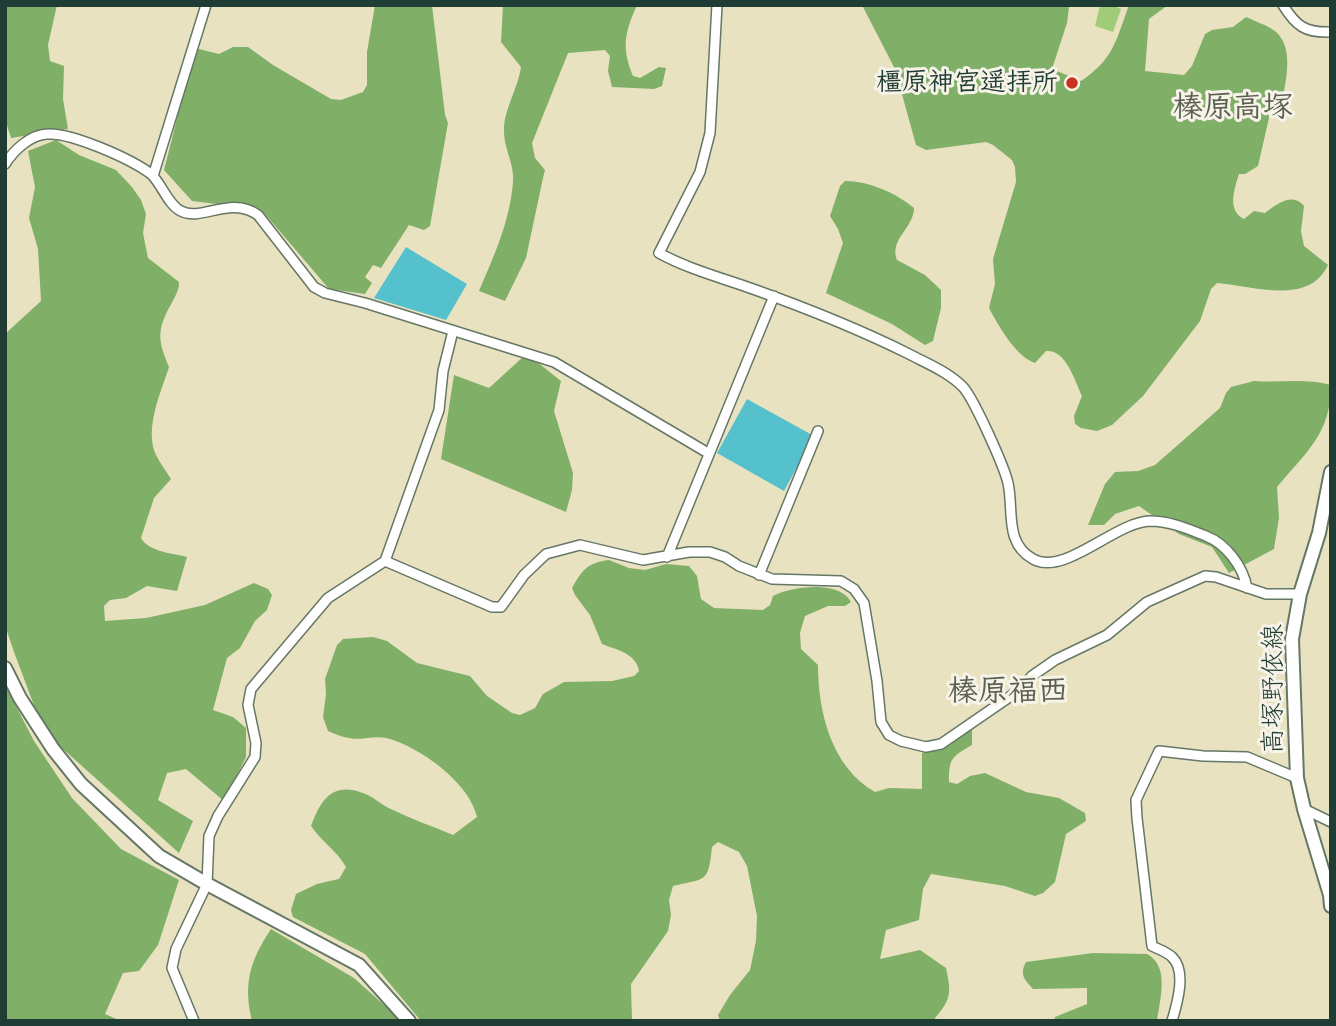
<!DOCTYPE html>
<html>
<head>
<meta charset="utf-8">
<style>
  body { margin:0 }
  #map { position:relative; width:1336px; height:1026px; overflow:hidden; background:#e8e2c1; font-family:"Shantell Sans",sans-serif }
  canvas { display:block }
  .frame { position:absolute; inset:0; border:7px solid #1f3d34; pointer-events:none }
</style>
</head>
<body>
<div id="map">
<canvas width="1336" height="1026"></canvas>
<div class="frame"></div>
</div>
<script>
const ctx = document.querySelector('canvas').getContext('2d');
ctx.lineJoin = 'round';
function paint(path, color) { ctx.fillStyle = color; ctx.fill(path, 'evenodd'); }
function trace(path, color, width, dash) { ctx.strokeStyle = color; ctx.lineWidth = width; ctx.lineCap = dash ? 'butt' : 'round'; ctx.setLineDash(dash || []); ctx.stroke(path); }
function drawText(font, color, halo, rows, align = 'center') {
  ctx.font = font + ' "Shantell Sans","Klee One",sans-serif'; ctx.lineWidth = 6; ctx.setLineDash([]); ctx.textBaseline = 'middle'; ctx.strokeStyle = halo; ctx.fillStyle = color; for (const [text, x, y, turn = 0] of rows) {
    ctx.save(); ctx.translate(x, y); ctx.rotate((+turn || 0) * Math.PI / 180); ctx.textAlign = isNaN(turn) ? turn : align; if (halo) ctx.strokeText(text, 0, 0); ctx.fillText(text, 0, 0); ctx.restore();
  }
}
paint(new Path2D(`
  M1100,5h12l9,4 -8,23 -18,-6z`), '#a0cb78');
paint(new Path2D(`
  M5,5h52l-9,40 2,16 14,5 -1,33 5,30 -57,9 -6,-19z
  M375,5h57l13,110 3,8 -18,103 -6,4 -15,-5 -28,43 -8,-3 -8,12 7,6 -7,11 -36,-5 -64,-75 -9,-5 -64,-8 -28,-31 31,-122 24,6 14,-7h15l25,18 58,34 10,1 22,-8 4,-7v-33z
  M503,5h134c-12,27 -16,42 -4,71l7,2 19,-11 7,1 -4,18 -8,3 -42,-2 -4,-16 2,-15 -5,-6 -37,3 -36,90 3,15 10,12 -2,8 -17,80 -21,43 -26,-10c15,-35 31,-70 34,-109 2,-17 -10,-35 -9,-53 0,-19 14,-41 17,-62l-20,-25z
  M862,5h203l4,2 -2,16 -15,46 29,12c33,-22 35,-41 48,-76h39l-19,14 -4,52 39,4 8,-9 13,-32 7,-4 21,-3 13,-10c8,4 18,7 26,12 22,14 15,46 11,68l-9,-1 -16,70 -13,8h-6c-5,16 -12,36 5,45l10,-8 11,2c12,-9 27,-21 39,-7l-3,25 3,15 24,19c-19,41 -75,21 -111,18l-6,6 -11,32 -57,75 -31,29 -15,6 -16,-3 -6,-4 -1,-8 8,-20c-7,-15 -16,-47 -36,-45l-11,12c-19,-6 -37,-38 -46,-55l6,-24 -2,-25 23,-77 -1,-15 -3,-7 -19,-15 -7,-3 -60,8 -10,-5 -21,-76z
  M56,140l23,15 37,15 16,17 9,13 5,14 -3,19 5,25 31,24c0,10 -5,16 -10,26 -13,24 -10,35 0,59 -8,25 -25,62 -13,88 4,8 10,16 15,24l-17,19 -13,40c8,14 31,15 46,19l-10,34 -30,-5 -21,12 -16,2 -6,6 1,15 41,-3 59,-13 49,-22 14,6 4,6 -5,15 -12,11 -15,27 -13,10 -14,52 20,7 13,11v29l-22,44 -38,-32 -19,4 -9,27 35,21 -14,32 -135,-121 -30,-80 -9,-27v-291l36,-33 -3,-52 -9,-31 6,-31 -7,-36z
  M845,181c24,0 51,12 69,27 0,20 -25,31 -17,52l28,15 16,15v18l-8,33 -8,4 -33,-21 -66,-31 17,-50 -5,-14 -8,-13 10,-30z
  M523,357l14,5 24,19 -7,30 19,62 -1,17 -6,22 -125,-53 13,-84 35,13z
  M1254,381c26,2 52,-3 77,4 0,49 -25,67 -54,102l2,31 -5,31 -45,24 -17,-26 -33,-13 -40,-28 -24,8 -11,11h-16l17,-41 10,-12 23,-1 17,-6 65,-57 6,-15 5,-6z
  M609,560l20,8 16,2 21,-6 23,2 8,10 4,23 13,9 49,2 7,-5 3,-9c18,-10 67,-16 78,6l-6,4h-17l-23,10 -5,17 1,16 17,16c0,46 13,102 57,127l14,-4 33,1v-36l50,-23v15c-20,12 -23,12 -23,37l8,2 13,-8 15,-3 41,19 33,6 26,15 1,8 -20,13 -11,48 -12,11 -8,3 -30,-10 -74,-12 -8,15 -4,31 -33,10 -6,29 40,-9 26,18c5,23 6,31 -11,50l1,3h-216l-2,-6 12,-20 20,-25 6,-29 1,-25 -10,-50 -8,-14 -21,-10 -6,5c-4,36 -5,31 -39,39l-4,14 2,15 -3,16 -37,53 1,37h-211l-56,-67 -72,-37 -2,-7 5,-16 21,-10 22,-5 7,-12c-9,-16 -24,-25 -35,-41 9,-24 20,-45 52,-33 10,3 18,12 28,16 20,10 41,17 62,26l24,-18c-7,-34 -58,-71 -91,-79 -12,-3 -25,3 -37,0 -7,-1 -14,-4 -21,-7l-5,-14 3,-23 -1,-15 12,-34 6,-6 30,-2 14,4 30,22 53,13 17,20 25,17 8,2 15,-7 8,-14 21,-12 48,-1 22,-5 5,-5c-3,-18 -22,-21 -37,-27l-12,-29 -15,-20 -3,-7c11,-19 15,-25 37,-28z
  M5,685l29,56 38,57 49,51 58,31 -21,65 -19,26 -16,2 -18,41 16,7h-116z
  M271,929l83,49 48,43h-150c-9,-38 -2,-60 19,-92z
  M1093,953l54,1c23,12 13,45 10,67h-103l1,-4 32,-13v-16l-54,1c-8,-9 -14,-14 -7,-27z`), '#80af68');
paint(new Path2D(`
  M406,247l61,37 -21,36 -72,-22z
  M747,399l67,37 -30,55 -67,-38z`), '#54c1cd');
const street = new Path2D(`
  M717,5l-7,128 -10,39 -41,81c29,16 63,25 94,36 53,19 106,40 156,65 19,10 39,18 54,33 11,12 41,79 45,96 6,27 -4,60 25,76 31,18 82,-37 117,-38 20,0 38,8 56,15 20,8 37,30 41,52
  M1283,5c13,21 22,28 48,27
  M5,164c9,-14 25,-29 42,-30 24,-2 84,25 104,40 11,10 17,31 30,37 20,11 50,-16 77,4l56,72 11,6 40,10 189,59 154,91
  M153,176l53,-171
  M667,557l107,-261
  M385,561l107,46h9l23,-32 22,-21 34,-9 63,15 46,-8h21l15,5 14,9 33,13 69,2 13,8 10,14 13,78 4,41 8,13 12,6 25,6 15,-3 80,-55 11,-13 23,-16 52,-25 40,-33 58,-26 11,1 50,17h34
  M759,575l59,-144
  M1304,809l27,13
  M194,1021l-22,-53 4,-19 31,-65 2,-48 9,-20 37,-59 1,-14 -8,-38 3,-16 77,-91 57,-37 54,-151 4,-39 10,-40
  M1172,1021c5,-17 15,-50 0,-64 -5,-5 -14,-8 -20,-11l-15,-128 -1,-18 23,-49 44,5 44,1 50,21`);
const secondary = new Path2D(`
  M1331,472l-12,61 -19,61 -8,45 5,139 7,31 26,86 1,11
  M5,668l15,30 33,51 28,35 78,72 48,28 152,81 50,56`);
trace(street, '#657765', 12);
trace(secondary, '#657765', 16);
trace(street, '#fff', 9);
trace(secondary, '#fff', 12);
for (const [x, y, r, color] of [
  [1072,83,7,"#c8321e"]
]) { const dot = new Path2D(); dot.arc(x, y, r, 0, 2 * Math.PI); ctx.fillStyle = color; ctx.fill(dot); trace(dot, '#f7f3e8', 2.5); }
drawText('bold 26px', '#1f3d34', '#f7f3e8', [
  ["橿原神宮遥拝所",1058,83]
], 'right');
drawText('26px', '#1f3d34', '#f7f3e8', [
  ["高塚野依線",1274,689,-90]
]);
drawText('bold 30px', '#5b6051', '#f7f3e8', [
  ["榛原高塚",1233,108],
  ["榛原福西",1008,692]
]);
</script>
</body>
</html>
